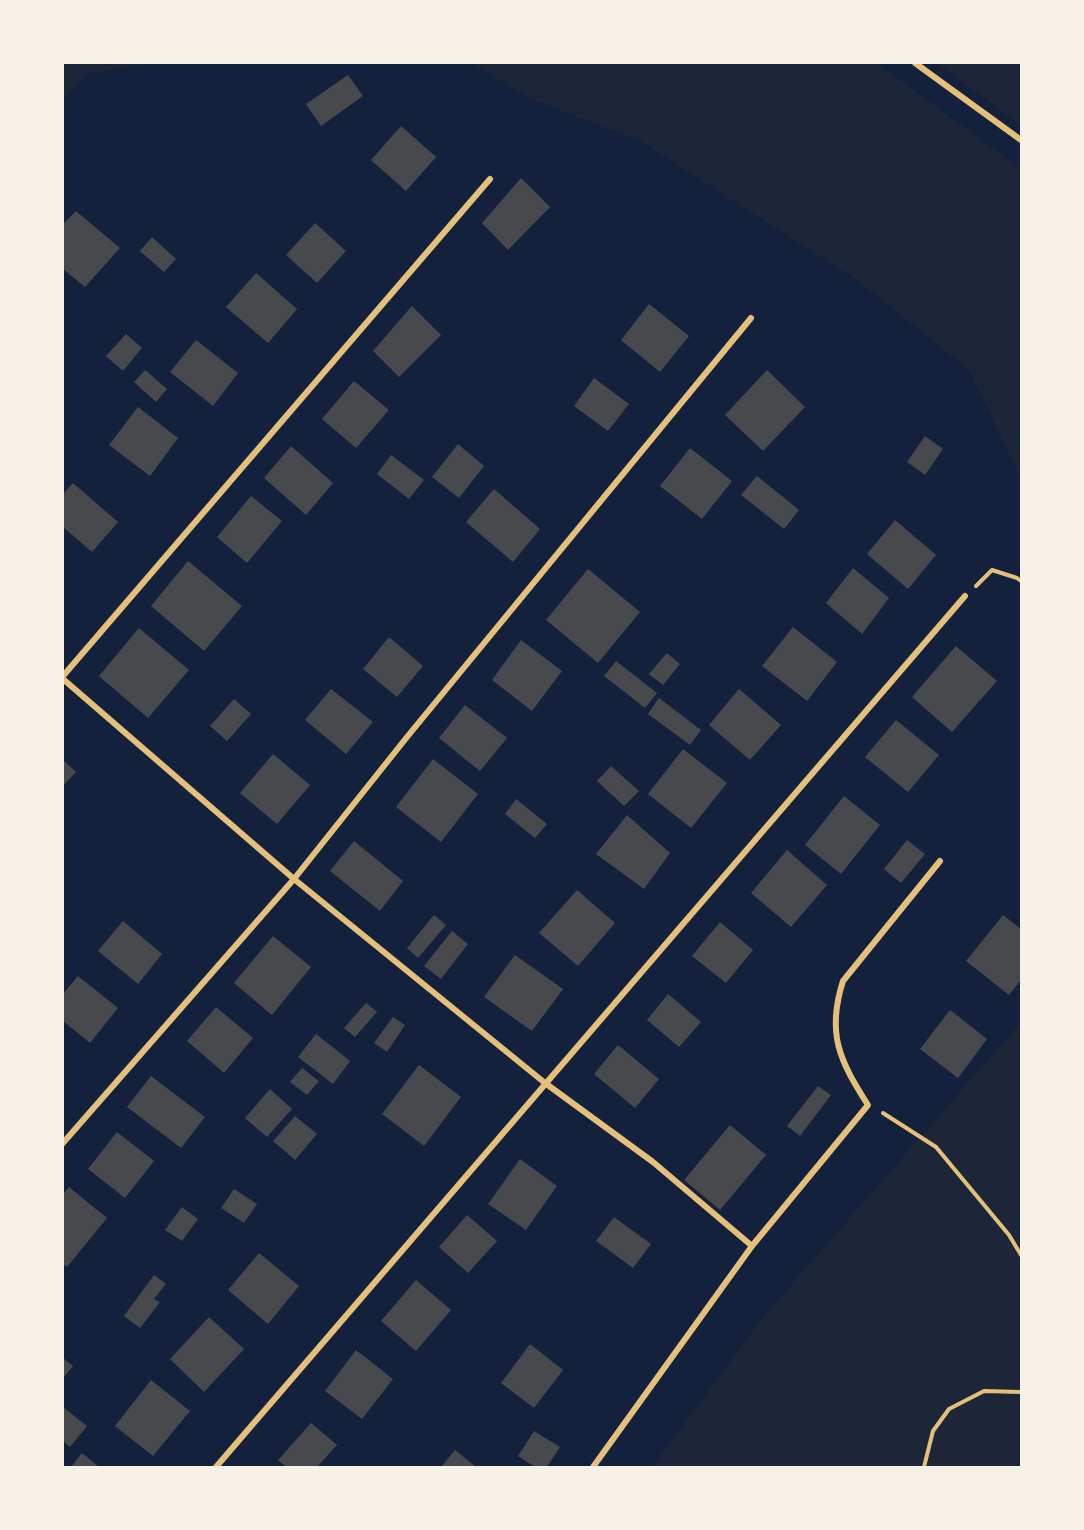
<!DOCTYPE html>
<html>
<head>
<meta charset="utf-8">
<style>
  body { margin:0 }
  #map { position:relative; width:1084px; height:1530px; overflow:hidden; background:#14213d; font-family:Inter,sans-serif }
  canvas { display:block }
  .frame { position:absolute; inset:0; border:64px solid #f6f1e7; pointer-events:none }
</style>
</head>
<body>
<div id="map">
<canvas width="1084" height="1530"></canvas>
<div class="frame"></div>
</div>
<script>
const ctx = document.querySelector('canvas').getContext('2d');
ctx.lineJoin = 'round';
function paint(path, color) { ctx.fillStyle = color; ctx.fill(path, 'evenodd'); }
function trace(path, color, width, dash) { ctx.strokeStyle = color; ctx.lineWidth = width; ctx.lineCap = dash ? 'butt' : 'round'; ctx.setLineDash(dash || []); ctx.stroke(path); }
paint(new Path2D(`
  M63,63h95l-69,10 -26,28z
  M472,63h405l144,106v309l-53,-109 -111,-89 -217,-139 -111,-43z
  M936,63h85v62z
  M1021,1022v445h-369l112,-151z`), '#1d2539');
paint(new Path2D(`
  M348,75l15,21 -42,30 -15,-22z
  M401,126l35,31 -30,34 -35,-31z
  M521,178l29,29 -42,43 -26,-27z
  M76,211l44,37 -35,39 -22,-18v-45z
  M315,223l31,28 -29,32 -31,-28z
  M152,237l24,22 -12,13 -24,-21z
  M256,273l41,36 -29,34 -42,-36z
  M649,304l40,32 -29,36 -39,-32z
  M412,306l29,29 -42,42 -26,-26z
  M126,334l16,14 -19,23 -17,-15z
  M196,340l42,33 -25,33 -43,-34z
  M145,370l22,19 -11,13 -22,-20z
  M767,370l38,37 -42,44 -38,-36z
  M594,378l35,26 -21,27 -34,-25z
  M354,381l35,29 -33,38 -34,-29z
  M138,407l40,31 -28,38 -41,-31z
  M925,436l18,13 -18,26 -18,-13z
  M458,444l26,22 -25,32 -27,-21z
  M291,446l42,37 -27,32 -42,-37z
  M690,448l42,33 -30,38 -42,-33z
  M391,455l33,25 -15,19 -32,-25z
  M757,476l42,34 -15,19 -43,-34z
  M73,483l45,39 -26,30 -29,-25v-33z
  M494,489l46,40 -27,33 -47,-40z
  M251,496l31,25 -35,42 -30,-26z
  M895,520l41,35 -28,34 -41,-35z
  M188,561l54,45 -38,45 -53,-45z
  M853,568l36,30 -27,36 -36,-31z
  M588,569l52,43 -42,51 -52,-43z
  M793,627l44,35 -30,39 -45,-35z
  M139,628l50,42 -41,48 -49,-42z
  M389,637l34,29 -26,31 -34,-28z
  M521,640l41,31 -30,40 -40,-31z
  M956,646l41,35 -45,51 -40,-35z
  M667,653l13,11 -17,21 -14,-11z
  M616,661l41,32 -12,15 -41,-32z
  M331,689l42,33 -27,32 -41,-34z
  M739,689l42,36 -31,35 -41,-35z
  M659,698l42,32 -11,15 -42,-31z
  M234,699l17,15 -24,27 -17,-15z
  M465,705l42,33 -27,33 -41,-33z
  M896,720l43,35 -31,37 -43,-35z
  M683,749l44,34 -36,45 -43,-34z
  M273,754l37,31 -33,39 -37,-31z
  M433,759l45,35 -37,48 -45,-35z
  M63,760l13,12 -13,14z
  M611,766l28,25 -15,15 -27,-25z
  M844,796l36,29 -39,49 -36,-29z
  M516,799l31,25 -12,14 -30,-24z
  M627,815l43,38 -26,36 -48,-35z
  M907,840l18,14 -24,29 -17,-14z
  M354,841l49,40 -23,30 -50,-40z
  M787,850l40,35 -36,42 -40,-34z
  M577,890l38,33 -37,43 -39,-33z
  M434,915l12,10 -28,33 -11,-10z
  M1003,915l18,14v51l-12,15 -43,-34z
  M123,921l39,33 -24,30 -40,-33z
  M720,922l33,28 -27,33 -34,-27z
  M452,931l16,13 -27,35 -17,-13z
  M273,936l38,31 -39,48 -38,-32z
  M515,955l48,34 -31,42 -48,-34z
  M78,976l40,32 -28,35 -27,-22v-27z
  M668,994l33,28 -22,25 -32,-27z
  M366,1003l11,9 -22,25 -11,-9z
  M216,1007l37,31 -29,35 -37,-32z
  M950,1010l37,29 -29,39 -38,-29z
  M393,1017l12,8 -18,27 -13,-9z
  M316,1034l34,27 -17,23 -35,-27z
  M618,1045l41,34 -24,29 -41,-34z
  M419,1065l42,32 -37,49 -42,-32z
  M302,1068l17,13 -12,14 -17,-13z
  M151,1076l54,41 -24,31 -54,-41z
  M818,1086l13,9 -31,41 -13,-10z
  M270,1089l22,20 -25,28 -22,-19z
  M295,1116l22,18 -22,26 -22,-19z
  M730,1125l36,30 -46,55 -36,-30z
  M117,1132l37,29 -29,37 -37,-29z
  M520,1159l37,27 -31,44 -38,-26z
  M69,1187l38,31 -40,49 -4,-3v-70z
  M234,1189l23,15 -13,19 -23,-15z
  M182,1207l16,12 -16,22 -17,-11z
  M467,1215l30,26 -29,32 -29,-26z
  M614,1217l37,27 -18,24 -37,-27z
  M259,1253l40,33 -31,38 -40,-34z
  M154,1275l12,9 -12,15 6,3 -20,26 -16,-12z
  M416,1280l35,30 -35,41 -35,-30z
  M209,1317l35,32 -40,43 -34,-33z
  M530,1344l33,26 -29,38 -33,-25z
  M356,1350l37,29 -31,40 -37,-28z
  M63,1358l10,8 -10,12z
  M151,1380l39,31 -37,45 -38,-30z
  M63,1407l24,19 -17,21 -7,-6z
  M311,1423l26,22 -20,22h-31l-8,-7z
  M534,1431l26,16 -13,20h-12l-17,-11z
  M455,1450l21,17h-35z
  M82,1453l17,14h-28z`), '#48494c');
trace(new Path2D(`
  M976,586l16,-16 25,8 4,3
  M883,1113l53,34 73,88 12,20
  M924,1467l9,-36 16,-22 35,-18 37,1`), '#e5c07b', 4);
trace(new Path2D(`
  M915,63l106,77
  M63,676l427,-497
  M63,679l231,200 251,204 108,79 99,84
  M63,1143l231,-264 113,-142 344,-419
  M216,1467l749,-871
  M593,1467l159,-221 116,-141c-28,-44 -42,-71 -25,-124l97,-120`), '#e5c07b', 6);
</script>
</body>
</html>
